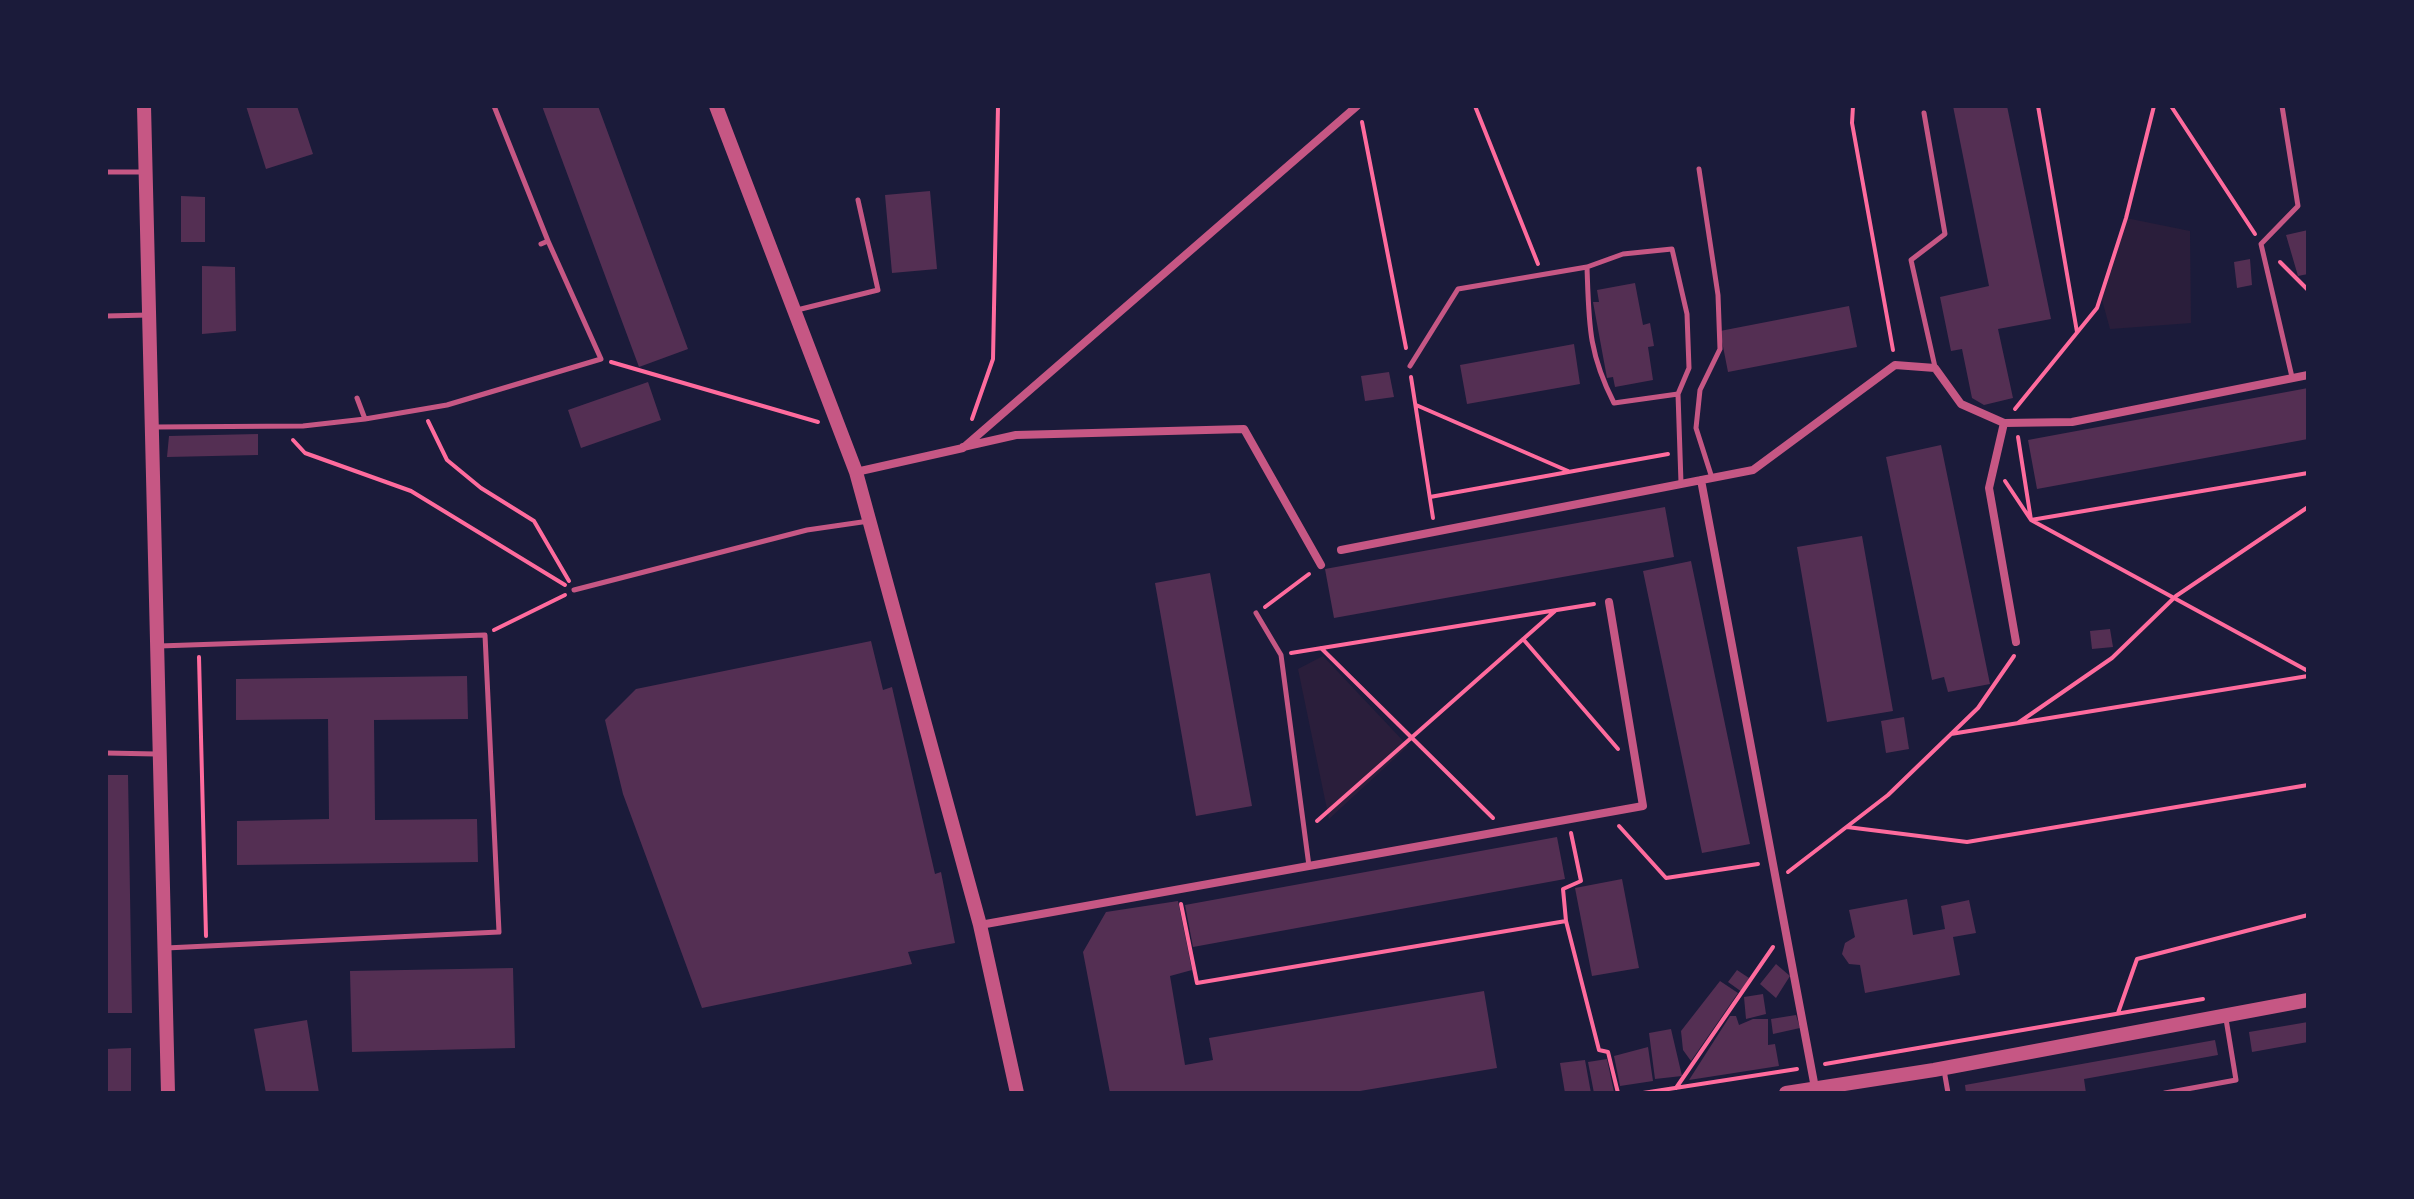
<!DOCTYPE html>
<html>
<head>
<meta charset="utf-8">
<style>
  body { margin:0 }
  #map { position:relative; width:2414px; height:1199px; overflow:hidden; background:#1b1b3a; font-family:"Libre Baskerville",serif }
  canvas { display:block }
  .frame { position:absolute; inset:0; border:108px solid #1b1b3a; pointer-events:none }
</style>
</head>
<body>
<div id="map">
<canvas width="2414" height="1199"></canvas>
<div class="frame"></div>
</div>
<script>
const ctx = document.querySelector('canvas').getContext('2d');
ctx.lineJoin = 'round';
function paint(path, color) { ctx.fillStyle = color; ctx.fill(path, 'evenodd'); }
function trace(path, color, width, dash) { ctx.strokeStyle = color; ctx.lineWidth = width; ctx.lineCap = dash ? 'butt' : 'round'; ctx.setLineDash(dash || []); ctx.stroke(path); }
paint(new Path2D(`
  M2126,218l64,13 1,92 -81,6 -9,-33z
  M1323,656l85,90 -79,73 -31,-150z`), '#2a1e3b');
paint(new Path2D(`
  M246,106h51l16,48 -47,15z
  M542,106h56l90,243 -49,18z
  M1953,106h54l44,213 -53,10 15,69 -29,7 -12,-7 -10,-49 -11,2 -11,-54 49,-11z
  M930,191l7,78 -45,4 -7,-78z
  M181,196l24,1v45h-24z
  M2308,230v44l-10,2 -12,-41z
  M2250,259l2,26 -15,3 -3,-26z
  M202,266l33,1 1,64 -34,3z
  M1635,283l8,42 7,-2 4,23 -6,1 5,33 -38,7 -2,-10 -6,1 -14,-76h6l-2,-12z
  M1849,306l8,41 -129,25 -8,-41z
  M1574,344l6,40 -113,20 -7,-39z
  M1389,372l5,25 -29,4 -4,-25z
  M648,382l13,38 -80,28 -13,-38z
  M2308,388v51l-271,50 -9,-49z
  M258,434v21l-91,2 2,-21z
  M1941,445l49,239 -42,8 -4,-15 -12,3 -46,-223z
  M1665,507l9,50 -340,61 -9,-49z
  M1862,536l31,175 -66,11 -30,-175z
  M1691,561l59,283 -48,9 -59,-282z
  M1210,573l42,233 -56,10 -41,-233z
  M2110,629l3,18 -21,2 -2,-18z
  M871,641l12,49 9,-3 43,187 6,-2 14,71 -47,9 4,12 -210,44 -79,-214 -18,-74 31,-31z
  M467,676l1,43 -94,1 1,100 102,-1 1,43 -241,3v-44l92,-2 -1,-100 -92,1v-41z
  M1904,717l5,32 -23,4 -5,-32z
  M106,775h22l4,238h-26z
  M1557,837l8,42 -372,68 -8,-42z
  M1622,879l17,89 -47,8 -17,-88z
  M1907,899l6,36 32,-6 -4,-23 28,-6 7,33 -23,4 7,38 -95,18 -5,-28 -11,-1 -7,-10 3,-11 10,-6 -6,-27z
  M1178,901l14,69 -22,6 15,89 28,-5 -4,-22 275,-47 13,77 -149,25h-238l-27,-141 23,-40z
  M1776,964l14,12 -14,22 -16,-14z
  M513,968l2,80 -163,4 -2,-81z
  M1737,970l12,8 -7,14 -14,-10z
  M1720,981l18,12 -47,68 -8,-11 -2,-19z
  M1763,994l3,20 -20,5 -2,-22z
  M1796,1015l4,13 -27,6 -2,-15z
  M1730,1016h6l3,9 14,-6h15v26l7,-1 4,22 -90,14z
  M307,1020l12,73h-53l-12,-64z
  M2308,1022v20l-56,10 -3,-20z
  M1671,1029l11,47 -27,3 -6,-46z
  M2215,1040l3,15 -134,24 2,14h-120l-1,-8z
  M1648,1047l5,34 -33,5 -6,-30z
  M131,1048v45h-25v-44z
  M1607,1059l7,33 -20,1 -6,-31z
  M1585,1060l6,33h-26l-5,-30z`), '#542f53');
trace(new Path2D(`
  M1475,106l63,158
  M1853,106l-1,17 41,227
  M2038,106l39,226
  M2171,106l84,128
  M1362,122l44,226
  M2280,262l28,28
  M611,362l207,60
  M1411,377l22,141
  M1416,405l152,66
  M2015,409l82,-101 29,-90 28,-112
  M972,419l21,-60 5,-253
  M428,421l19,39 34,28 53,33 35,60
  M2018,437l13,83 277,-47
  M293,440l12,13 106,38 154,94
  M2005,481l26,39 277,151
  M1430,497l238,-43
  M1265,607l44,-33
  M494,630l71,-35
  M1523,639l95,110
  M1321,648l172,170
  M1291,653l303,-49
  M199,657l7,279
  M2018,723l94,-65 64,-62 132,-89
  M1951,734l357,-58
  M1317,821l238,-210
  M1619,826l47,52 92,-14
  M1847,827l120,15 341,-57
  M1571,833l10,48 -18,8 3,32 33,129 9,2 10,41
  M1788,872l100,-77 90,-87 36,-52
  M1181,904l16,79 369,-62
  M2118,1013l19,-54 171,-44
  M1825,1064l378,-65
  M1676,1088l97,-141
  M1643,1093l154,-24`), '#ff6b9d', 4);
trace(new Path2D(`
  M494,106l54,135 -7,3
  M2282,106l16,100 -37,38 31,133
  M1924,113l21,121 -34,26 24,107
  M1699,169l19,126 2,54 -20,41 -4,38 16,50
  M106,172h39
  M797,310l81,-20 -20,-90
  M106,316l43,-1
  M1410,366l48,-77 129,-22
  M1678,394l-64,9c-26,-51 -25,-80 -27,-136l36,-13 49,-5 15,65 2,54 -11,26 3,89
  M365,419l82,-14 154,-46 -53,-118
  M156,427l147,-1 62,-7 -8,-21
  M574,590l233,-60 62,-9
  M1256,613l25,42 28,211
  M159,646l326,-11 14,297 -333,16
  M106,753l50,1
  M1944,1070l4,23
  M2165,1093l71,-13 -10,-61`), '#c65784', 5);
trace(new Path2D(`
  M2004,423l-15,65 27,154
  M963,447l53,-12 228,-6 77,136
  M856,472l107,-24 394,-342
  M1701,480l114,608
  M1341,550l412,-80 142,-105 40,3 26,36 43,19 68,-1 236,-47
  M980,925l663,-119 -34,-204`), '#c65784', 8);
trace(new Path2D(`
  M144,106l24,987
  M716,106l140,366 124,453 37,168
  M1786,1093l148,-23 374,-70`), '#c65784', 14);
</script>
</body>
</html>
